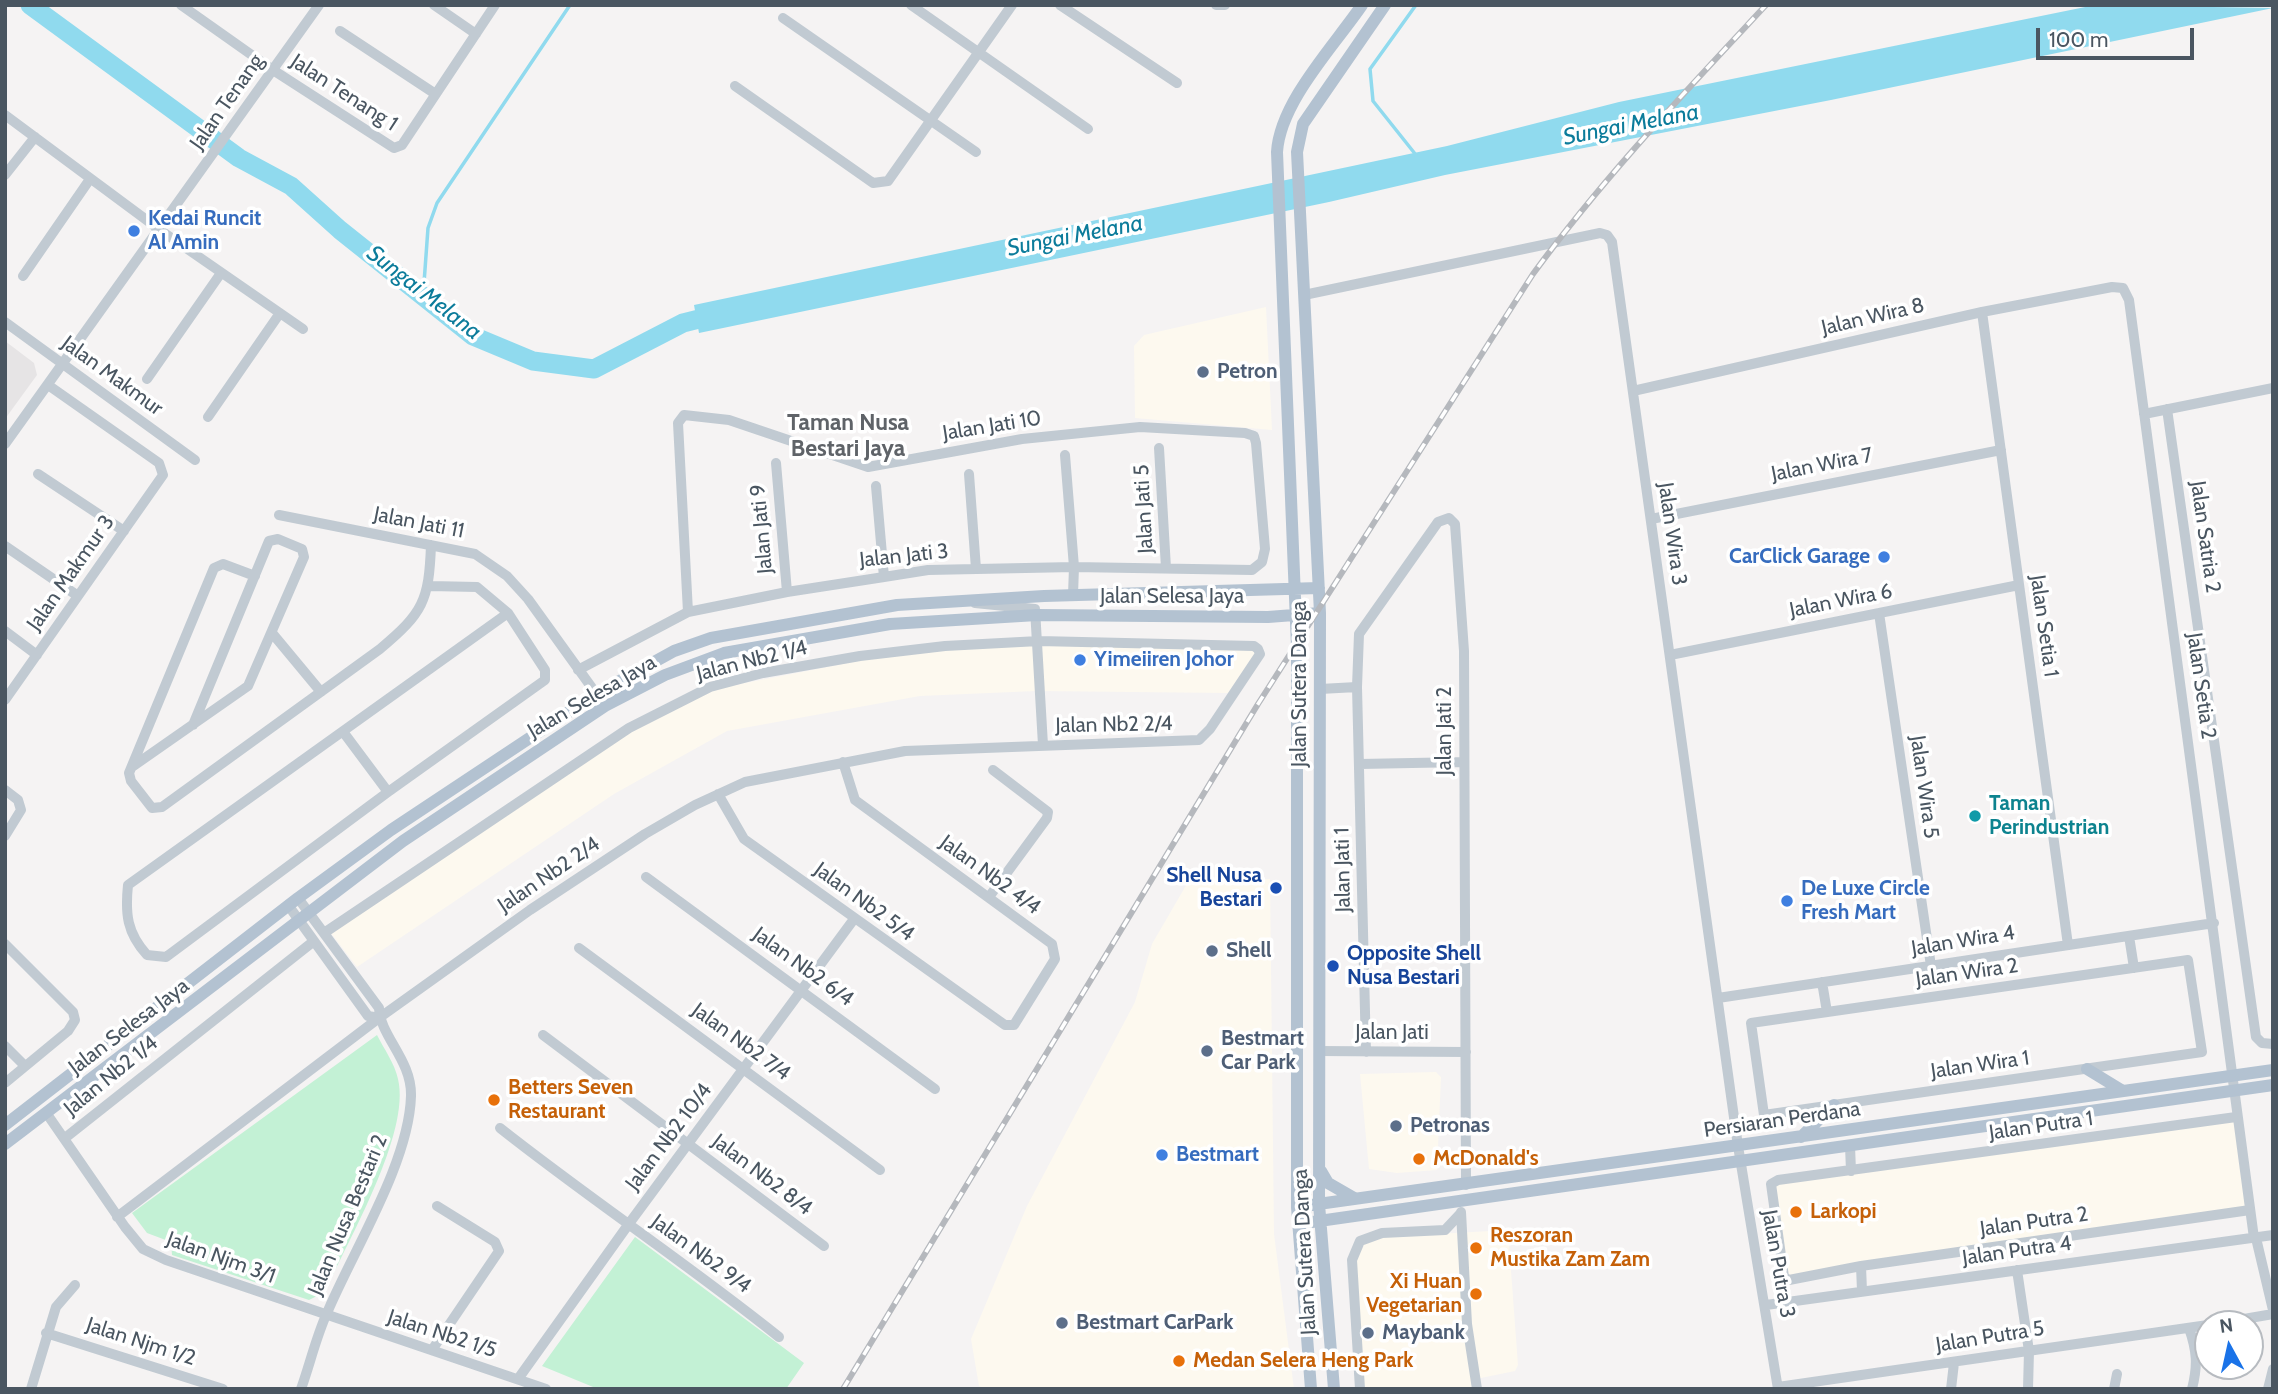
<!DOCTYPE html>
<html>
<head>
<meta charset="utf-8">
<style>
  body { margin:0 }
  #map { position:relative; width:2278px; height:1394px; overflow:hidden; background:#f5f3f3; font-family:Cabin,sans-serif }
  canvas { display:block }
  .frame { position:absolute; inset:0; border:7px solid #4a5661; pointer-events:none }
  .north { position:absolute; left:2194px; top:1310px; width:70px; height:70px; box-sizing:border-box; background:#fff; border:2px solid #b7bbc0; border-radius:50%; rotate:352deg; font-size:19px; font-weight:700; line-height:28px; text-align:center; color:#4a5661 }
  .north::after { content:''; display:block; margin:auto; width:24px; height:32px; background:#1a73e8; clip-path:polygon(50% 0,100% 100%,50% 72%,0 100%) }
  .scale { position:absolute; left:2036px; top:28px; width:158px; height:32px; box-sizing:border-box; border:4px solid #4a5661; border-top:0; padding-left:9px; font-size:21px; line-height:24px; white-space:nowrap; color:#4a5661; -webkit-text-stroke:5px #fff; paint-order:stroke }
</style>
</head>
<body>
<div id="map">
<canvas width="2278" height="1394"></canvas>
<div class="frame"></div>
<div class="north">N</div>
<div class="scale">100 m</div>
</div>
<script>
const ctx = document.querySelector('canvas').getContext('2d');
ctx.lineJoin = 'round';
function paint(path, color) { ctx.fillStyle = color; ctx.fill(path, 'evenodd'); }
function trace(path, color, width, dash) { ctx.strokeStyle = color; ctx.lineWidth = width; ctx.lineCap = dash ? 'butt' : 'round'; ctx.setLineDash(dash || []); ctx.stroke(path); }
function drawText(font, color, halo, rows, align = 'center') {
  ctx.font = font + ' Cabin,sans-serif'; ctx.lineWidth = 7; ctx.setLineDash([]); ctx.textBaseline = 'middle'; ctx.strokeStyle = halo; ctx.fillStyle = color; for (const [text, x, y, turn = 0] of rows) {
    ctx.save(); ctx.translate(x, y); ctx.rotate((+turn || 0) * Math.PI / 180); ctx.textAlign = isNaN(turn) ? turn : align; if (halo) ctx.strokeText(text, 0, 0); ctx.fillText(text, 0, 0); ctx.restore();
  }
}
paint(new Path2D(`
  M1266,307l6,123 -137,-12 -1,-72 10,-11z
  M1044,645l211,5v4l-27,39 -192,-2 -116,5 -193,35 -113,63 -257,173 -26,-34 301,-203 82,-41 150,-29 83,-10z
  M1270,879l4,355 20,155h-309l-6,-3 -8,-47 56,-133 108,-204 17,-58 36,-62z
  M1436,1072l5,5 -4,93 -40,3 -28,-4 -9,-95z
  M2239,1112l15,101 -380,55 -86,16 -20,-101z
  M1508,1230l10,135 -3,6 -44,9 2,9h-110l-8,-128 8,-17 20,-7z`), '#fdf9ef');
paint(new Path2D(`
  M5,341l29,22 3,12 -32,44z`), '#e6e4e5');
paint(new Path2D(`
  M377,1035c7,14 18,29 21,44 13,54 -50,161 -73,213l-16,8 -137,-45 -1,-13 -24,-9 -15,-20z
  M635,1237l169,126 -18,26h-188l-56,-23z`), '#c3f1d5');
paint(new Path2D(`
  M2095,5l178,3 -442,92 -386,75 -116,27 -630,131 -5,-28 753,-159 172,-44z`), '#90daee');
trace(new Path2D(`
  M1416,5l-46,64 3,32 43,54
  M423,297l5,-69 9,-25 133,-198`), '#90daee', 3.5);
trace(new Path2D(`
  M30,5l209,153 52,28 49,44 133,106 60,25 61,8 89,-46 36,-9`), '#90daee', 19);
trace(new Path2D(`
  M181,5l92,65 121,78 8,-3 93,-140
  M434,5l42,29
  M911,5l177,124
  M1060,5l117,78
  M1216,5h9
  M783,18l193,134
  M340,31l94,62
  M735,86l138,97 15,-2 124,-176
  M5,115l155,115 143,99
  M5,175l30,-38
  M23,276l67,-97
  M1304,295l296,-62 7,2 5,7 126,904 40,243
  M1982,312l86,633
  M5,322l190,138
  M147,379l74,-106
  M1633,391l349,-79 130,-25 11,1 6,12 125,938
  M2167,409l89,628 6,6 11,1
  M2144,414l129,-26
  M208,417l72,-104
  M5,444l314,-439
  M1159,448l7,120
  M1065,455l9,112 -1,28
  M776,463l11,129
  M38,474l86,57
  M969,474l7,95
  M876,486l8,91
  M279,515l196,39 32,22 21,23 77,107
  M1651,519l350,-69
  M5,546l73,50
  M255,576l-32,-12 -9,4 -85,205 2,8 21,27 10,-1 218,-158c43,-36 49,-48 51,-104
  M430,586l47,1 31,26 37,57v10l-157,112 -222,165 -19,-2c-20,-22 -22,-41 -19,-70l380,-272
  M975,603l60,6 8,136
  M1879,613l52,353
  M5,631l32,24
  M272,633l49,59
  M1670,655l349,-70
  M578,670l110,-58 99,-20 97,-15 44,-7 146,-3 178,3 10,-8 3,-13 -9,-106 -2,-7 -9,-3 -105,-6 -118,12 -154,28 -139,-47 -45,-5 -6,8 10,189
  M1320,689l37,-2
  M5,700l158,-225 -4,-12 -111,-78
  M344,733l44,59
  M1360,764l104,-2
  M132,767l116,-81 56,-129 -2,-8 -24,-10 -9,2 -76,184
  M5,790l13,10 3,10 -16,26
  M718,794l26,45 261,186h9l41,-66 -3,-15 -197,-144 -12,-38
  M646,877l289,212
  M989,897l58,-79 1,-6 -55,-42
  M298,898l81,110c1,28 33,52 32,88 -2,67 -58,155 -84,217 -11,24 -17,51 -26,76
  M288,905l80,111 11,2
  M2129,936l5,32
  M5,944l68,68 2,8 -7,11 -63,52
  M579,948l301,222
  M2188,960l14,92 -438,63 -13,-92z
  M1822,982l5,30
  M1718,998l496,-75
  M543,1035l281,211
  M5,1046l20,20
  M1319,1051l147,1
  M1366,1052l-9,-365 2,-53 79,-112 11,-4 6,6 9,127 2,534
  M47,1114l78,113 18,22 23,11 380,129
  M2236,1117l-458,63 -7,4 13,93 5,3 72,-14 389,-56
  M500,1128c91,72 188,136 279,209
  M65,1138l249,-197
  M1850,1146l1,25
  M1461,1212l6,112 10,65
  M117,1217l262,-199 151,-108 115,-76 50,-29 50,-23 160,-31 294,-11 11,-11 50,-75 -2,-5 -4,-3 -215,-5 -94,5 -85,10 -97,17 -53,14 -81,41 -305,205
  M2256,1238l17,72
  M1861,1266l1,25
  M2017,1270l12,81 -1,38
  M1766,1305l507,-70
  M2215,1324l58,-10
  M2189,1328c8,23 9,37 3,61
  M46,1333l177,56
  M432,1350l67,-99 -4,-9 -58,-36
  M518,1379l110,-154 226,-306
  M1778,1387l430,-62
  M31,1389l25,-82 19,-22
  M1360,1389l-8,-129 8,-19 22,-8 63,-3 16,-17
  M1951,1389l3,-26
  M2114,1389l3,-15
  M2268,1389l5,-20`), '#c1cad2', 10);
trace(new Path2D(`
  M2087,1069l36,22
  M5,1125l293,-227 93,-68 205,-136 78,-43 37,-13 186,-33 147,-9 275,-8
  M1801,1137l33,-32
  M5,1144l398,-303 202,-135 60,-31 59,-22 166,-29 147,-9 231,2 52,-4
  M1321,1171l7,12 26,15
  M1297,1207l976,-137
  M1298,1224l975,-139
  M1311,1389l-14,-182v-560l-20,-495c3,-50 57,-106 85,-147
  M1334,1389l-15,-185 1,-591 -23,-461 6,-28 82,-119`), '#b3c2d1', 12);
const rail = new Path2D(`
  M843,1389l415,-685 275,-430c70,-96 152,-182 233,-269`);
trace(rail, '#b5b8bd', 6);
trace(rail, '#fff', 3.5, [10]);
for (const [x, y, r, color] of [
  [134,231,7,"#3f7fe0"],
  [1203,372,7,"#5c6f8a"],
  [1884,557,7,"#3f7fe0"],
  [1080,660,7,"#3f7fe0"],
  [1975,816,7,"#0f9aa8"],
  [1276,888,7,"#1a4fb4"],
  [1787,901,7,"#3f7fe0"],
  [1212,951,7,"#5c6f8a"],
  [1333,966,7,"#1a4fb4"],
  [1207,1051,7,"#5c6f8a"],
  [494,1100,7,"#e8710a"],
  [1396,1126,7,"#5c6f8a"],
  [1162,1155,7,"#3f7fe0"],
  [1419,1159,7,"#e8710a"],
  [1796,1212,7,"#e8710a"],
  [1476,1248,7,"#e8710a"],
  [1476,1294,7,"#e8710a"],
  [1062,1323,7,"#5c6f8a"],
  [1368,1333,7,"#5c6f8a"],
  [1179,1361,7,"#e8710a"]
]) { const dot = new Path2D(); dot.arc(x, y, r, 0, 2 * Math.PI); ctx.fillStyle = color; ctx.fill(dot); trace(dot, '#fff', 2.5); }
drawText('21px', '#4a5661', '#fff', [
  ["Jalan Tenang 1",344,93,33],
  ["Jalan Tenang",227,102,-55],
  ["Jalan Wira 8",1873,317,-13],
  ["Jalan Makmur",112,376,36],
  ["Jalan Jati 10",992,426,-9],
  ["Jalan Wira 7",1822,465,-11],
  ["Jalan Jati 5",1144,509,-93],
  ["Jalan Jati 11",419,523,11],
  ["Jalan Jati 9",762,529,-95],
  ["Jalan Wira 3",1672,534,82],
  ["Jalan Satria 2",2205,537,82],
  ["Jalan Jati 3",904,556,-6],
  ["Jalan Makmur 3",71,573,-55],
  ["Jalan Selesa Jaya",1172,597],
  ["Jalan Wira 6",1841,601,-11],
  ["Jalan Setia 1",2044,626,82],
  ["Jalan Nb2 1/4",752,661,-14],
  ["Jalan Sutera Danga",1300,684,-90],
  ["Jalan Setia 2",2201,686,82],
  ["Jalan Selesa Jaya",592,697,-30],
  ["Jalan Nb2 2/4",1114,725,-1],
  ["Jalan Jati 2",1445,731,-90],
  ["Jalan Wira 5",1924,787,82],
  ["Jalan Jati 1",1343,870,-91],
  ["Jalan Nb2 2/4",549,875,-34],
  ["Jalan Nb2 4/4",990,875,36],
  ["Jalan Nb2 5/4",864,902,36],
  ["Jalan Wira 4",1963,941,-9],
  ["Jalan Nb2 6/4",803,967,36],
  ["Jalan Wira 2",1967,973,-8],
  ["Jalan Selesa Jaya",129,1027,-37],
  ["Jalan Jati",1392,1033],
  ["Jalan Nb2 7/4",741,1042,36],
  ["Jalan Wira 1",1980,1065,-8],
  ["Jalan Nb2 1/4",111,1076,-39],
  ["Persiaran Perdana",1782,1120,-8],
  ["Jalan Putra 1",2041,1126,-8],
  ["Jalan Nb2 10/4",669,1137,-53],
  ["Jalan Nb2 8/4",762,1175,37],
  ["Jalan Nusa Bestari 2",348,1215,-67],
  ["Jalan Putra 2",2034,1222,-8],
  ["Jalan Putra 4",2017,1251,-8],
  ["Jalan Sutera Danga",1305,1252,-93],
  ["Jalan Nb2 9/4",701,1254,36],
  ["Jalan Njm 3/1",221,1258,20],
  ["Jalan Putra 3",1778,1264,80],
  ["Jalan Nb2 1/5",442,1334,18],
  ["Jalan Putra 5",1990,1337,-9],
  ["Jalan Njm 1/2",141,1342,18]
]);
drawText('bold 21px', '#366cbe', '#fff', [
  ["Kedai Runcit",148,219],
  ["Al Amin",148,243],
  ["CarClick Garage",1870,557,"right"],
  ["Yimeiiren Johor",1094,660],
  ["De Luxe Circle",1801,889],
  ["Fresh Mart",1801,913],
  ["Bestmart",1176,1155]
], 'left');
drawText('bold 21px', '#4e5e75', '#fff', [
  ["Petron",1217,372],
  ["Shell",1226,951],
  ["Bestmart",1221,1039],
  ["Car Park",1221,1063],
  ["Petronas",1410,1126],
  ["Bestmart CarPark",1076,1323],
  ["Maybank",1382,1333]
], 'left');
drawText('bold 21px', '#0d838f', '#fff', [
  ["Taman",1989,804],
  ["Perindustrian",1989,828]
], 'left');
drawText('bold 21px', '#164399', '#fff', [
  ["Shell Nusa",1262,876],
  ["Bestari",1262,900],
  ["Opposite Shell",1347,954,"left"],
  ["Nusa Bestari",1347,978,"left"]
], 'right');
drawText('bold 21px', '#c56008', '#fff', [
  ["Betters Seven",508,1088],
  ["Restaurant",508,1112],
  ["McDonald's",1433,1159],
  ["Larkopi",1810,1212],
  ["Reszoran",1490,1236],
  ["Mustika Zam Zam",1490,1260],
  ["Xi Huan",1462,1282,"right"],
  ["Vegetarian",1462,1306,"right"],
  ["Medan Selera Heng Park",1193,1361]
], 'left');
drawText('italic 23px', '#0c7c9b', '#fff', [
  ["Sungai Melana",1631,125,-11],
  ["Sungai Melana",1075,236,-11],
  ["Sungai Melana",424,293,38]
]);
drawText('bold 23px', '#5f6368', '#fff', [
  ["Taman Nusa",848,423],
  ["Bestari Jaya",848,449]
]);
</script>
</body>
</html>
